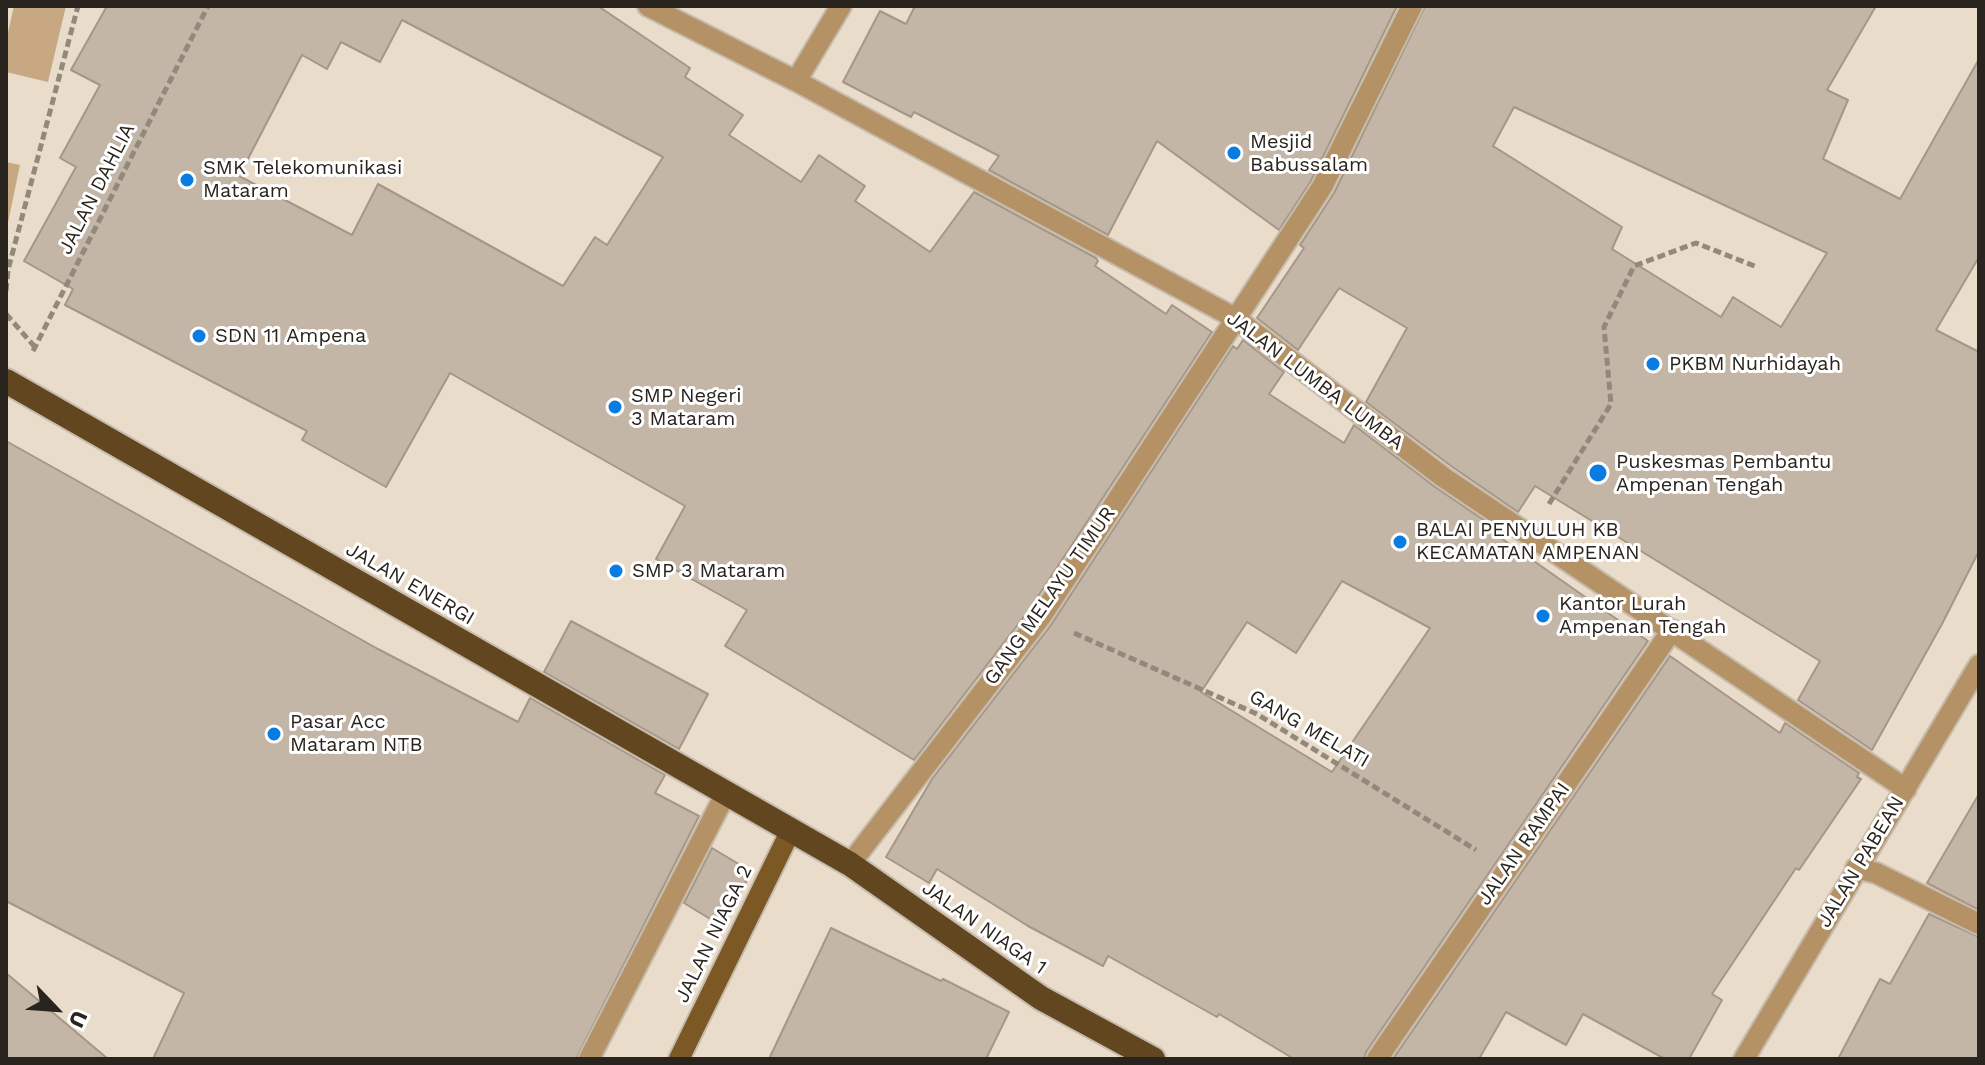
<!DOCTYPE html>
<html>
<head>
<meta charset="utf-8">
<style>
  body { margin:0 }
  #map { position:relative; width:1985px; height:1065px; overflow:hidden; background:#e9dccb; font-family:"Work Sans",sans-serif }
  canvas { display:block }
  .frame { position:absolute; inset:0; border:8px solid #29241d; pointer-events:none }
  .north { position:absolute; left:16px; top:969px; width:80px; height:80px; -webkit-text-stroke:6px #fff; paint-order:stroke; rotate:115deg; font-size:22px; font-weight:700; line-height:32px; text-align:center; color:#29241d }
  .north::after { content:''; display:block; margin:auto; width:28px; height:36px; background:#29241d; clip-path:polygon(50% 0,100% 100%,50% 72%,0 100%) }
</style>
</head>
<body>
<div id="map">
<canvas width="1985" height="1065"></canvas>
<div class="frame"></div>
<div class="north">U</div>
</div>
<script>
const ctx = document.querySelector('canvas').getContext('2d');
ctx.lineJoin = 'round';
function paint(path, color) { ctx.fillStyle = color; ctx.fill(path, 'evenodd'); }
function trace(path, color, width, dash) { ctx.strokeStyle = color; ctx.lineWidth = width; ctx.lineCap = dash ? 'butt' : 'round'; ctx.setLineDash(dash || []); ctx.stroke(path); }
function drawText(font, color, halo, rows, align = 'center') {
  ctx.font = font + ' "Work Sans",sans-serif'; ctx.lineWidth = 6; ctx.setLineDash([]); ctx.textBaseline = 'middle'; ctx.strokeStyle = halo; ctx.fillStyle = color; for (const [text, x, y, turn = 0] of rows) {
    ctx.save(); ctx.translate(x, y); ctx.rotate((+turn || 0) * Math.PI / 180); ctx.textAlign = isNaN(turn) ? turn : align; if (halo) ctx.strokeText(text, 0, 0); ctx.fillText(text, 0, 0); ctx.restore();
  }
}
paint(new Path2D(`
  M14,6h52l-18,76 -42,-10v-31z
  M6,162l14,3 -14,67z`), '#c7a882');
const building = new Path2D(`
  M107,6h491l92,62 -5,9 58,38 -14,20 72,47 18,-27 46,31 -10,15 75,51 44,-60 122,66 2,3 -3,5 71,48 6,-9 40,27 -183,278 -115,150 -189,-114 22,-36 -91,-51 29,-53 -235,-133 -64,114 -84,-47 5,-9 -242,-126 8,-16 -49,-28 52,-94 -16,-9 40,-73 -29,-15zM402,20l261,137 -56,88 -12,-8 -32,49 -185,-102 -26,51 -113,-59 63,-121 25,14 14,-27 39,20z
  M915,6h482l-86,175 -32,49 -122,-89 -49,94 -119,-65 10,-14 -85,-44 -3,5 -68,-35 37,-71 26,13z
  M1425,6h451l-49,84 21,10 -25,59 77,40 79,-140v198l-43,73 43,22v199l-37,73 -70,126 -74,-50 22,-39 -285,-175 -17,26 -67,-46 -85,-64 41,-74 -68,-40 -41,62 -41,-32 47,-70 -4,-3 34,-52zM1514,107l313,146 -46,74 -48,-30 -12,20 -109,-68 10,-22 -129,-81z
  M1243,340l41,32 -15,22 75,49 10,-18 81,62 68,46 -2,5 147,103 -282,411 -2,7h-70l-75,-45 -2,3 -109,-61 -5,10 -75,-40 -91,-57 -8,14 -43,-26 46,-78 119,-154 182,-279 4,3zM1342,581l88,47 -98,144 -131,-80 46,-70 49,31z
  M6,441l372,208 140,73 12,-24 135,77 -10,18 44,23 -123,243h-423l31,-66 -178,-92z
  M571,621l137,73 -29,55 -135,-77z
  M1670,656l110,77 5,-10 74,50 -2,4 4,2 -62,91 -3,-2 -84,126 10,6 -33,59h-24l-82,-45 -17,31 -60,-33 -27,47h-86z
  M1979,794v116l-52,-27z
  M712,848l40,24 -32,53 -36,-22z
  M1929,914l50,23v122h-141l42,-80 10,5z
  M831,928l110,53 2,-2 66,33 -23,47h-217z
  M6,973l102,86h-102z`);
paint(building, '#c3b6a6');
trace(building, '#a49787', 2);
const lane = new Path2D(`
  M589,1059l137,-266`);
const street = new Path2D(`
  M648,6l148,75 439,237 208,159 463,312
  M796,81l45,-75
  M850,864l190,-246 282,-431 90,-181
  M1856,868l20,5 103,51
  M1377,1059l295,-429
  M1744,1059l235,-394`);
const primary = new Path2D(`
  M679,1059l112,-229`);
const highway = new Path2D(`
  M6,381l844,483 191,134 112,61`);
trace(lane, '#c6bbac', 24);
trace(street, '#c6bbac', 24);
trace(primary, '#c6bbac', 24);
trace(highway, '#c6bbac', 28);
trace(new Path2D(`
  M6,291l2,-21 70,-264
  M6,314l29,33
  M33,351l175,-345
  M1549,504l62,-100 -7,-77 30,-61 62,-23 61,24
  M1074,633l183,81 219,136`), '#92897c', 5, [8, 4]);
trace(lane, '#b49266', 20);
trace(street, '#b49266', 20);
trace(primary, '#7c5824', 20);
trace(highway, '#614620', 24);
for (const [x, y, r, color] of [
  [1234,153,8,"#087ce3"],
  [187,180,8,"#087ce3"],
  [199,336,8,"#087ce3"],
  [1653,364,8,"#087ce3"],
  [615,407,8,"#087ce3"],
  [1598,473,10,"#087ce3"],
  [1400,542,8,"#087ce3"],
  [616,571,8,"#087ce3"],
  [1543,616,8,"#087ce3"],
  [274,734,8,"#087ce3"]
]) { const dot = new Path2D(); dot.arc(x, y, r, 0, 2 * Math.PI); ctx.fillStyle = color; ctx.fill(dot); trace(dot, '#fff', 3); }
drawText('20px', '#29241d', '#fff', [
  ["Mesjid",1250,142],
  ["Babussalam",1250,165],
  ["SMK Telekomunikasi",203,168],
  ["Mataram",203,191],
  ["SDN 11 Ampena",215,336],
  ["PKBM Nurhidayah",1669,364],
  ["SMP Negeri",631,396],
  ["3 Mataram",631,419],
  ["Puskesmas Pembantu",1616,462],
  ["Ampenan Tengah",1616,485],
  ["BALAI PENYULUH KB",1416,530],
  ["KECAMATAN AMPENAN",1416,553],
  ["SMP 3 Mataram",632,571],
  ["Kantor Lurah",1559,604],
  ["Ampenan Tengah",1559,627],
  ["Pasar Acc",290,722],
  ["Mataram NTB",290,745]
], 'left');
drawText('20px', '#29241d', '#fff', [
  ["JALAN DAHLIA",97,189,-63],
  ["JALAN LUMBA LUMBA",1315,381,37],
  ["JALAN ENERGI",410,584,30],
  ["GANG MELAYU TIMUR",1050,596,-55],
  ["GANG MELATI",1309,729,30],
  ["JALAN RAMPAI",1524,844,-55],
  ["JALAN PABEAN",1861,862,-59],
  ["JALAN NIAGA 1",984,928,35],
  ["JALAN NIAGA 2",714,934,-64]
]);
</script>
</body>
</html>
